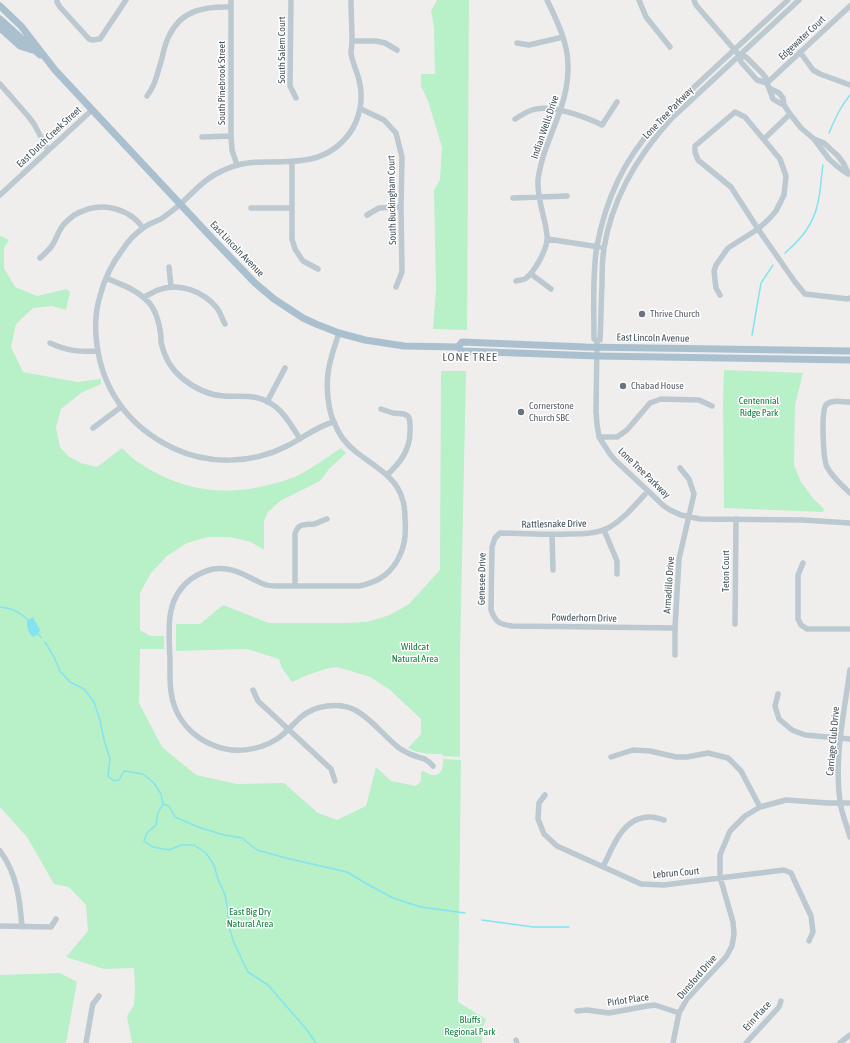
<!DOCTYPE html>
<html>
<head>
<meta charset="utf-8">
<style>
  body { margin:0 }
  canvas { display:block; background:#f0eded }
</style>
</head>
<body>
<canvas width="850" height="1043"></canvas>
<script>
const ctx = document.querySelector('canvas').getContext('2d');
ctx.lineJoin = 'round';
function paint(path, color) { ctx.fillStyle = color; ctx.fill(path, 'evenodd'); }
function trace(path, color, width, dash) { ctx.strokeStyle = color; ctx.lineWidth = width; ctx.lineCap = dash ? 'butt' : 'round'; ctx.setLineDash(dash || []); ctx.stroke(path); }
function drawText(font, color, halo, rows, align = 'center') {
  ctx.font = font + ' "Asap Condensed",sans-serif'; ctx.lineWidth = 3; ctx.setLineDash([]); ctx.textBaseline = 'middle'; ctx.strokeStyle = halo; ctx.fillStyle = color; for (const [text, x, y, turn = 0] of rows) {
    ctx.save(); ctx.translate(x, y); ctx.rotate((+turn || 0) * Math.PI / 180); ctx.textAlign = isNaN(turn) ? turn : align; if (halo) ctx.strokeText(text, 0, 0); ctx.fillText(text, 0, 0); ctx.restore();
  }
}
paint(new Path2D(`
  M437,0h32l-2,330 -34,-1 3,-40 -2,-99 6,-10 2,-33 -14,-46 -7,-15v-12h14l-1,-47 -3,-16z
  M1,236l8,4 -5,8v20l11,19 22,9 30,-7 3,3 -4,18 -14,-4 -19,2 -17,16 -5,23 12,25 54,10 24,-3v5l-20,9 -20,16 -5,18 4,20 8,9 13,7 16,4 25,-19c6,6 12,12 19,16 39,26 83,33 127,21 9,-2 18,-5 27,-8 16,-8 31,-19 46,-29l5,5 -17,16 -9,12 -40,20 -12,11 -4,9v29l-13,-8 -21,-5h-22l-21,6 -20,13 -16,17 -11,20v37l10,6h14v13h-24l-1,54 23,44 34,28 41,9 47,-1 34,30 19,7 29,-14 10,-39 15,14 25,5 5,-5v-9l3,-1c13,10 20,1 19,-12l18,1 -3,242 28,17 -4,10v14h-350l-5,-27 7,-11 1,-17 -1,-20 -30,1 -38,-12 22,-26 -2,-26 -17,-18 -15,-3 -27,-47 -27,-30v-570z
  M724,370l79,3 -8,32 -1,60 7,17 11,15 12,12 -1,3 -99,-4 -1,-108z
  M441,371h25l-6,284v102l-17,-1 -1,-2c-12,0 -23,0 -34,-6l13,-14v-15l-32,-30 -19,-12 -22,-7 -12,-3 -11,2 -20,7 -13,6 -10,-14 -3,-9 -32,-10 -71,2v-27h24l23,-19 46,18h74l24,-1 23,-7 19,-11 31,-34z
  M60,973l17,9 -11,61h-66v-68z`), '#b8f0c8');
paint(new Path2D(`
  M33,617l7,13 -3,5 -4,2c-5,-4 -6,-9 -6,-16z`), '#83e4f0');
trace(new Path2D(`
  M829,133c6,-14 11,-26 21,-38
  M785,253c16,-14 29,-29 33,-51 3,-12 3,-25 5,-37
  M752,335l9,-52 12,-18
  M0,607c14,2 18,4 28,13
  M38,634l3,3
  M45,642l9,15 6,14 10,11 14,7 10,13 6,18 4,20 6,19 -2,17 6,5 5,-1 5,-9 19,3 11,9 7,11 2,10 -5,9 -2,12 -9,8 -3,8 9,6 16,3 12,-5h13l12,8 8,12 4,14 7,16 3,16v13l6,19 14,29 20,13 39,45 9,13
  M163,804l6,2 6,11 23,10 26,8 18,3 15,12 29,8 61,14 20,12 26,14 28,9 44,6
  M482,920l51,7h36`), '#83e4f0', 1.5);
trace(new Path2D(`
  M57,0v2l3,5 29,32 4,1 7,-1 26,-39
  M231,0v136l1,14 5,15
  M291,0l-1,86 6,12
  M639,0l7,17 24,30
  M694,0l2,5 43,50 2,7 16,18 10,3
  M788,0c-27,25 -55,51 -82,76 -18,17 -36,33 -52,51 -30,33 -49,75 -57,119 -5,28 -3,64 -3,93l3,2 -1,70 1,13 2,13 11,17 5,6 49,46 6,4 11,5 19,4 103,1 47,3
  M352,41h24l9,2 12,7
  M517,43l12,2 34,-8
  M800,52l13,18 7,4 30,11
  M739,55l7,2 16,16 4,5 1,5 6,16 5,3 6,3
  M767,83l83,-77
  M0,84l28,32 6,8 14,26
  M769,88l10,5 4,5 1,7 6,9 11,14 13,11 10,4 14,13 6,8 4,9
  M147,96c8,-11 9,-18 13,-31 3,-9 4,-20 9,-29 12,-26 36,-30 62,-29
  M361,109l23,11 12,13 6,24 -1,50 1,65 -6,15
  M515,119c5,-3 11,-7 17,-9 18,-6 52,6 70,15l15,-23
  M202,137l29,-1
  M764,139l26,-25
  M814,139l15,20 9,8 10,7
  M292,162v77l3,10 8,12 15,8
  M0,195l92,-85
  M513,198l54,-2
  M251,208h40
  M367,215l12,-7 22,-1
  M548,239l51,8
  M40,258c4,-4 8,-7 11,-11 6,-8 7,-17 14,-24 5,-5 11,-10 18,-12 21,-9 47,-2 60,17
  M169,267l2,20
  M531,274l20,15
  M106,278c13,6 28,10 38,20 10,7 14,20 16,32 1,4 1,8 1,12 3,14 10,27 21,36 12,10 27,17 42,18 20,1 34,-3 52,11 10,8 17,21 24,32
  M516,281c3,-1 6,-1 9,-2 9,-6 21,-28 22,-39 1,-4 -1,-8 -1,-12 -3,-16 -9,-32 -8,-48 5,-40 31,-72 30,-114 0,-24 -11,-45 -21,-66
  M720,295l-4,-7 -2,-17 2,-6 12,-17 30,-19 11,-10 7,-8 8,-16 2,-19 -6,-17 -35,-42 -10,-5 -40,34v6l3,8 33,27 27,42 37,53 10,12 43,5 2,-1
  M144,297c5,-2 9,-5 14,-7 21,-8 45,1 59,18 4,5 5,11 8,16
  M339,333c-9,26 -15,44 -10,72 1,5 2,12 5,17 4,11 12,22 21,29 17,14 41,25 47,47 3,7 3,14 3,21 1,12 1,24 -5,36 -8,18 -21,27 -41,31h-83c-6,0 -12,-1 -17,-4 -15,-7 -28,-16 -46,-13 -8,2 -15,5 -22,10 -27,20 -22,52 -21,81 0,17 -1,34 6,50 7,16 21,29 37,35 20,9 45,6 64,-6 9,-6 16,-15 24,-22 14,-12 38,-15 54,-7 17,9 29,26 44,38 6,4 12,7 19,9 3,1 6,1 8,3 3,1 5,4 7,6
  M597,341l3,-1c1,-19 1,-37 2,-55 0,-12 0,-25 2,-37 8,-49 34,-93 68,-130l127,-118
  M50,343c17,8 29,9 48,8
  M267,402l18,-34
  M850,402c-7,0 -19,-3 -24,3 -5,6 -3,54 1,62 5,10 15,18 23,26
  M381,409l12,4 11,1 4,2c3,5 2,10 2,16 0,18 -10,31 -23,43
  M333,422c-17,5 -30,16 -46,24 -35,18 -79,19 -114,2 -46,-22 -73,-61 -77,-112 -1,-13 0,-27 4,-40 4,-16 13,-34 23,-47 5,-8 12,-15 20,-21 5,-4 11,-6 18,-9 5,-3 11,-8 16,-12 12,-10 23,-24 37,-32 11,-6 22,-11 34,-12 7,-1 14,-1 20,-1 32,0 60,0 81,-28 11,-15 15,-36 10,-54 -2,-9 -7,-18 -8,-27 0,-4 1,-8 1,-12 0,-14 -1,-27 -1,-41
  M93,428l28,-21
  M599,437h18l10,-7 23,-27 11,-4 38,1 13,6
  M648,491c-12,13 -23,27 -38,36 -13,7 -28,7 -42,7 -23,1 -45,-1 -68,-1l-5,5 -3,9 -1,63c5,13 8,14 21,16l163,2
  M604,530l13,31v13
  M552,534l1,36
  M803,563l-5,12v44l3,6 6,4h43
  M295,586v-52c3,-11 9,-9 19,-10 4,-1 9,-4 13,-5
  M735,624l1,-105
  M675,655v-27l4,-69 15,-65 -5,-15 -9,-11
  M850,670c-6,43 -16,88 -10,131 1,12 7,24 10,36
  M253,690l5,11 73,68 4,12
  M778,694l-3,12 4,13 13,11 13,5 45,4
  M611,757l22,-7 17,1 26,6h11l21,-4 20,5 13,13 19,36
  M545,795l-6,8 -1,16 6,15 13,12 84,38 23,1 120,-15 7,3 20,43 2,16 -4,9
  M0,851c17,23 20,49 22,76
  M603,867c10,-21 20,-51 48,-50 4,0 9,2 13,3
  M0,926l51,1 5,-8
  M577,1011l10,-1 22,3 38,-7 8,-1 24,8
  M516,1040l1,3
  M86,1043l6,-35 1,-4 6,-8
  M673,1043l6,-30 8,-14 39,-42 6,-11 2,-12 -1,-12 -13,-45v-22l10,-24 15,-15 15,-9 26,-7 42,3h22
  M746,1043l33,-36 2,-6
  M840,1043l10,-8`), '#bcc9d0', 5.5);
trace(new Path2D(`
  M0,6l21,20 34,44 155,166 45,47 19,16 29,19 13,6 23,9 26,7 39,6 54,1 4,4 135,5 253,4
  M0,19l40,36
  M0,28l20,18 12,4
  M458,347l4,-5 124,5 264,4`), '#abc0ce', 7);
for (const [x, y, r, color] of [
  [642,314,4,"#6b7280"],
  [623,386,4,"#6b7280"],
  [521,412,4,"#6b7280"]
]) { const dot = new Path2D(); dot.arc(x, y, r, 0, 2 * Math.PI); ctx.fillStyle = color; ctx.fill(dot); trace(dot, '#fff', 1.5); }
drawText('10px', '#44535b', '#fff', [
  ["Edgewater Court",802,38,-43],
  ["South Salem Court",282,50,-90],
  ["South Pinebrook Street",222,83,-90],
  ["Lone Tree Parkway",668,113,-46],
  ["Indian Wells Drive",545,127,-71],
  ["East Dutch Creek Street",49,137,-43],
  ["South Buckingham Court",392,200,-91],
  ["East Lincoln Avenue",237,249,46],
  ["East Lincoln Avenue",653,338,1],
  ["Lone Tree Parkway",644,473,44],
  ["Rattlesnake Drive",554,524,-1],
  ["Teton Court",726,571,-90],
  ["Genesee Drive",482,579,-89],
  ["Armadillo Drive",669,585,-86],
  ["Powderhorn Drive",584,618,1],
  ["Carriage Club Drive",833,741,-85],
  ["Lebrun Court",676,873,-5],
  ["Dunsford Drive",697,977,-49],
  ["Pirlot Place",628,1000,-8],
  ["Erin Place",757,1016,-48]
]);
drawText('10px', '#5b616d', '#fff', [
  ["Thrive Church",650,314],
  ["Chabad House",631,386],
  ["Cornerstone",529,406],
  ["Church SBC",529,418]
], 'left');
drawText('10px', '#127f3e', '#fff', [
  ["Centennial",759,401],
  ["Ridge Park",759,413],
  ["Wildcat",415,647],
  ["Natural Area",415,659],
  ["East Big Dry",250,912],
  ["Natural Area",250,924],
  ["Bluffs",470,1020],
  ["Regional Park",470,1032]
]);
ctx.letterSpacing = '1px';
drawText('12px', '#595e62', '#fff', [
  ["LONE TREE",470,357]
]);
ctx.letterSpacing = '0px';
</script>
</body>
</html>
